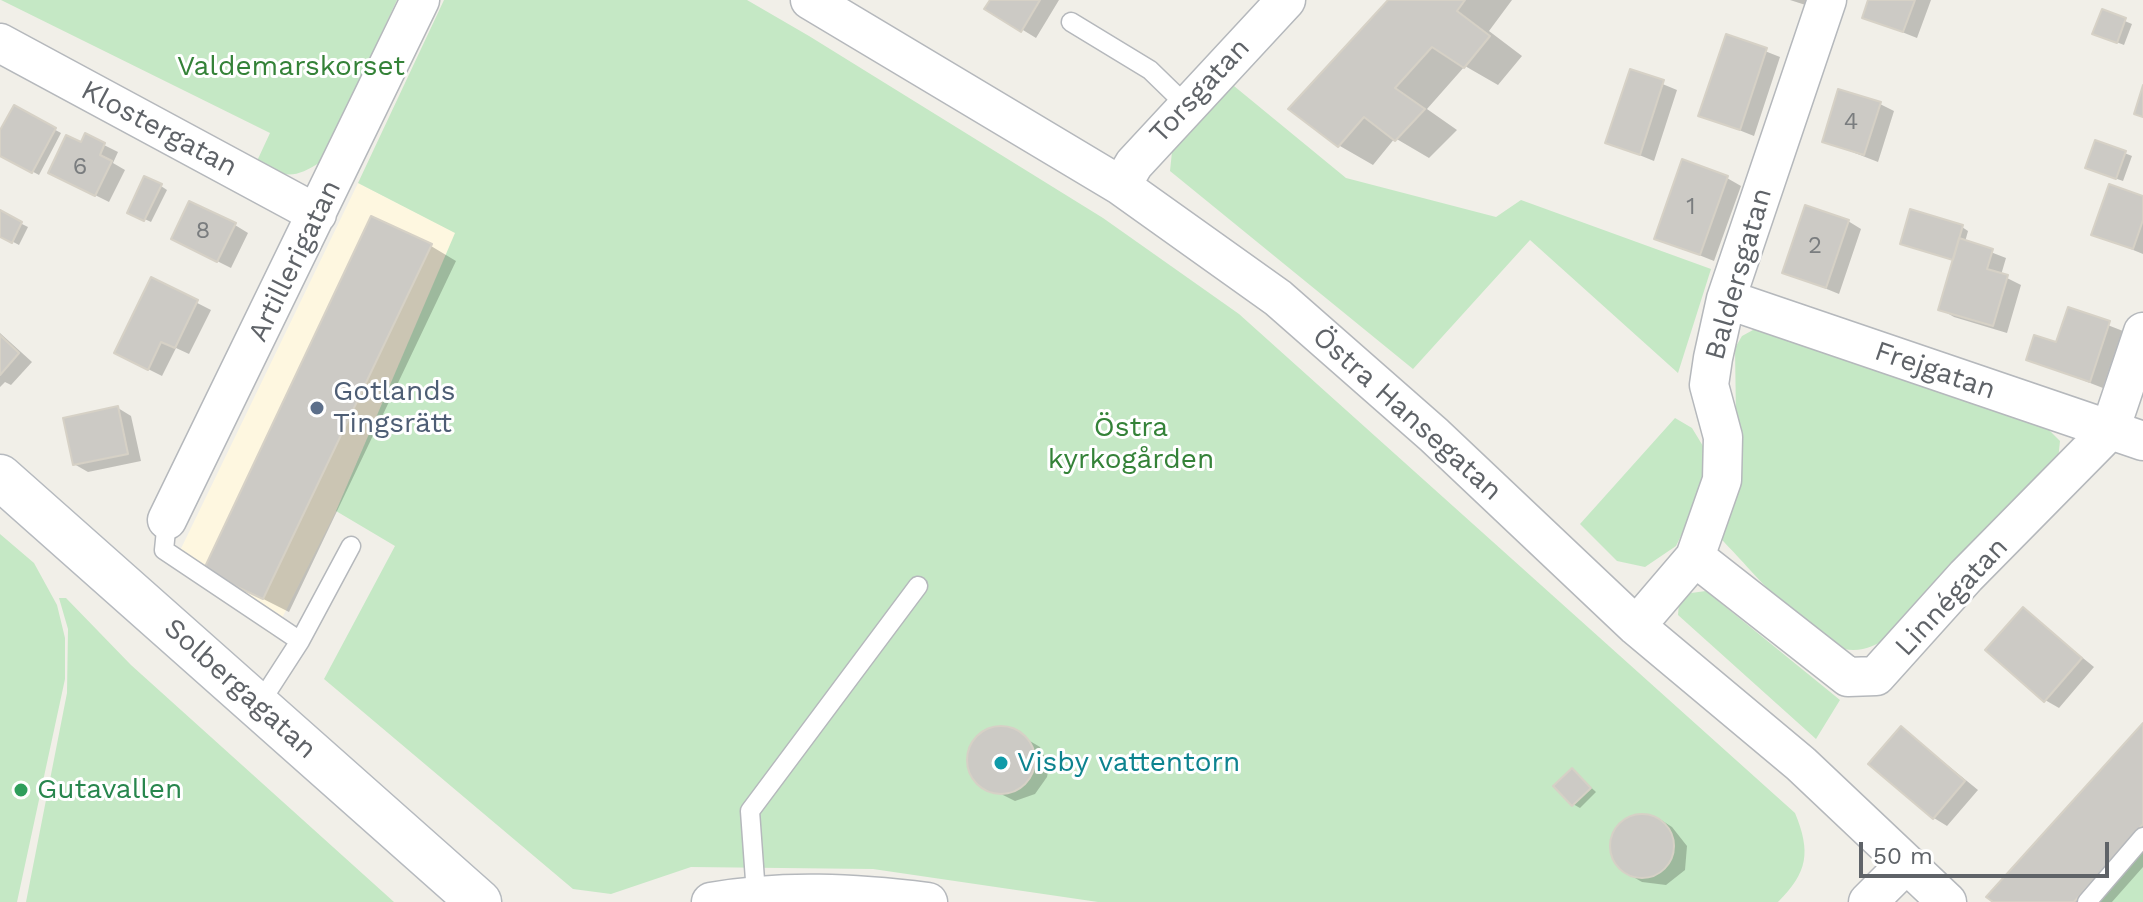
<!DOCTYPE html>
<html>
<head>
<meta charset="utf-8">
<style>
  body { margin:0 }
  #map { position:relative; width:2143px; height:902px; overflow:hidden; background:#f1efe8; font-family:"Work Sans",sans-serif }
  canvas { display:block }
  .scale { position:absolute; left:1859px; top:842px; width:250px; height:36px; box-sizing:border-box; border:4px solid #5f6368; border-top:0; padding-left:10px; font-size:24px; line-height:28px; white-space:nowrap; color:#5f6368; -webkit-text-stroke:6px #fff; paint-order:stroke }
</style>
</head>
<body>
<div id="map">
<canvas width="2143" height="902"></canvas>
<div class="scale">50 m</div>
</div>
<script>
const ctx = document.querySelector('canvas').getContext('2d');
ctx.lineJoin = 'round';
function paint(path, color) { ctx.fillStyle = color; ctx.fill(path, 'evenodd'); }
function trace(path, color, width, dash) { ctx.strokeStyle = color; ctx.lineWidth = width; ctx.lineCap = dash ? 'butt' : 'round'; ctx.setLineDash(dash || []); ctx.stroke(path); }
function drawText(font, color, halo, rows, align = 'center') {
  ctx.font = font + ' "Work Sans",sans-serif'; ctx.lineWidth = 6; ctx.setLineDash([]); ctx.textBaseline = 'middle'; ctx.strokeStyle = halo; ctx.fillStyle = color; for (const [text, x, y, turn = 0] of rows) {
    ctx.save(); ctx.translate(x, y); ctx.rotate((+turn || 0) * Math.PI / 180); ctx.textAlign = isNaN(turn) ? turn : align; if (halo) ctx.strokeText(text, 0, 0); ctx.fillText(text, 0, 0); ctx.restore();
  }
}
paint(new Path2D(`
  M358,183l98,50 -120,278 -63,125 -99,-73z`), '#fef7e0');
paint(new Path2D(`
  M1,0h396l-75,161c-28,18 -37,18 -65,0l13,-28z
  M444,0h303l62,36 294,182 136,96 556,499c16,39 13,59 -17,89h-680l-225,-33 -182,-2 -80,27 -38,-5 -249,-210 71,-133 -59,-35 119,-278 -97,-50z
  M1234,86l112,92 150,39 25,-17 190,69 -33,104 -148,-133 -117,129 -243,-198 3,-29z
  M1764,324l273,94 23,23 -2,19 -168,177c-14,8 -29,16 -46,12 -37,-11 -94,-81 -123,-110l16,-51 -2,-140 7,-12z
  M1675,418l17,10 14,23 -1,35 -29,60 -31,21 -28,-6 -37,-37z
  M0,534l34,29 23,42 8,33v41l-48,223h-17z
  M1706,591l134,109 -24,39 -138,-124 1,-12 12,-10z
  M59,598h7l65,67 263,237h-368l41,-209 1,-64z
  M2143,851v51h-44z`), '#c5e8c5');
paint(new Path2D(`
  M992,0h67l-23,38 -49,-30z
  M1390,0h122l-23,31 33,25 -24,29 -33,-19 -38,43 30,21 -28,28 -34,-20 -22,27 -33,-19 -49,-37z
  M1790,0h34l-3,10z
  M1870,0h61l-14,38 -53,-21z
  M2103,12l29,12 -8,21 -23,-9z
  M1727,36l53,21 -26,79 -53,-21z
  M1631,71l46,19 -23,71 -47,-19z
  M1880,104l14,7 -16,51 -54,-21z
  M15,108l46,25 -22,42 -39,-21v-19z
  M86,136l32,16 -5,11 12,7 -16,32 -44,-22z
  M2097,142l35,14 -9,25 -29,-10z
  M1727,178l14,8 -27,75 -58,-23z
  M161,186l6,4 -16,32 -21,-10z
  M2143,198v56l-49,-20z
  M0,213l28,14 -9,18 -19,-10z
  M1848,221l13,8 -22,65 -54,-22z
  M235,225l13,8 -17,35 -44,-22z
  M1962,227l6,4 -3,11 41,16 -5,17 20,10 -14,48 -53,-16 -14,-8 15,-48 -53,-18z
  M431,246l25,15 -167,351 -83,-42z
  M152,280l59,30 -22,44 -13,-6 -14,28 -32,-16z
  M2069,310l54,21 -20,57 -75,-29 29,-14z
  M0,333l32,29 -21,23 -6,-3 -5,5z
  M118,408l13,8 10,45 -53,11 -14,-8z
  M2023,609l71,58 -35,41 -14,-8z
  M2143,726v141l-31,35h-116z
  M1008,728l32,19 9,20 -2,10 -12,17 -20,7 -34,-17 -7,-7 -5,-21 3,-10 15,-15z
  M1902,728l76,62 -31,36 -13,-8z
  M1572,770l24,22 -16,16 -7,-4z
  M1633,816l25,2 14,9 15,19 -2,24 -19,15 -24,-3 -14,-8 -16,-19 3,-24z`), '#0003');
const building = new Path2D(`
  M990,0h50l-19,32 -37,-23z
  M1388,0h77l-8,11 33,25 -26,32 -32,-21 -37,41 30,21 -30,32 -31,-24 -26,30 -50,-38z
  M1868,0h47l-12,32 -41,-14z
  M2102,9l24,9 -9,25 -25,-9z
  M1726,34l41,14 -27,82 -42,-14z
  M1630,69l34,11 -24,75 -35,-12z
  M2143,85v32l-9,-3z
  M1838,89l43,13 -17,53 -42,-13z
  M14,105l42,23 -24,45 -32,-17v-26z
  M85,133l20,10 -5,12 12,6 -17,35 -47,-23 18,-38 15,7z
  M2095,140l31,11 -10,28 -31,-11z
  M1682,159l46,17 -28,79 -46,-16z
  M144,176l18,8 -18,37 -17,-8z
  M2109,184l34,12v24l-10,29 -42,-14z
  M189,201l47,22 -19,39 -46,-23z
  M1805,205l44,15 -23,68 -44,-15z
  M1910,209l53,16 -10,35 -53,-16z
  M0,210l22,12 -10,21 -12,-6z
  M371,216l61,28 -169,355 -60,-28z
  M1959,238l34,11 -6,20 21,6 -15,51 -55,-16z
  M151,277l47,23 -23,48 -14,-6 -13,28 -34,-17z
  M2068,307l42,14 -20,61 -64,-22 8,-25 22,7z
  M0,335l19,18 -19,22z
  M118,406l10,48 -55,11 -10,-47z
  M2023,607l59,51 -38,44 -59,-52z
  M2143,723v101l-69,78h-81l-7,-5z
  M1901,726l64,55 -32,38 -65,-55z
  M967 760a34 34 0 1 1 68 0a34 34 0 1 1-68 0Z
  M1572,768l19,20 -19,18 -19,-20z
  M1610 846a32 32 0 1 1 64 0a32 32 0 1 1-64 0Z`);
paint(building, '#cccac5');
trace(building, '#d6d1c6', 2);
const lane = new Path2D(`
  M1071,22l79,48 36,35
  M167,520l-3,30 136,91 51,-95
  M258,706l42,-65
  M756,894l-6,-83 168,-225
  M2087,902l56,-65`);
const street = new Path2D(`
  M810,0l311,186 157,112 156,137 202,191 165,138 146,138
  M0,43l317,171
  M1121,186l13,-22 152,-164
  M1726,299l417,142
  M167,520l253,-520
  M1695,557l153,120 28,-1 90,-100 144,-146 33,-98
  M1636,626l59,-69 27,-77 1,-43 -14,-52 4,-27 13,-59 101,-299
  M711,902c72,-13 144,-9 217,0
  M1868,902l38,-38`);
const secondary = new Path2D(`
  M0,477l479,425`);
trace(lane, '#b5b8bc', 21);
trace(street, '#b5b8bc', 41);
trace(secondary, '#b6babf', 47);
trace(lane, '#fff', 18);
trace(street, '#fff', 38);
trace(secondary, '#fff', 44);
for (const [x, y, r, color] of [
  [317,408,8,"#5c6f8a"],
  [1001,763,8,"#0f9aa8"],
  [21,790,8,"#2e9e5b"]
]) { const dot = new Path2D(); dot.arc(x, y, r, 0, 2 * Math.PI); ctx.fillStyle = color; ctx.fill(dot); trace(dot, '#fff', 3); }
drawText('24px', '#7a7d7f', null, [
  ["4",1851,122],
  ["6",80,167],
  ["1",1691,207],
  ["8",203,231],
  ["2",1815,246]
]);
drawText('28px', '#348238', '#fff', [
  ["Valdemarskorset",291,67],
  ["Östra",1131,428],
  ["kyrkogården",1131,460]
]);
drawText('28px', '#5f6368', '#fff', [
  ["Torsgatan",1200,91,-47],
  ["Klostergatan",159,129,28],
  ["Artillerigatan",295,261,-64],
  ["Baldersgatan",1739,274,-74],
  ["Frejgatan",1935,371,19],
  ["Östra Hansegatan",1407,414,42],
  ["Linnégatan",1952,597,-47],
  ["Solbergagatan",240,689,42]
]);
drawText('28px', '#4e5e75', '#fff', [
  ["Gotlands",333,392],
  ["Tingsrätt",333,424]
], 'left');
drawText('28px', '#0d838f', '#fff', [
  ["Visby vattentorn",1017,763]
], 'left');
drawText('28px', '#27864d', '#fff', [
  ["Gutavallen",37,790]
], 'left');
</script>
</body>
</html>
